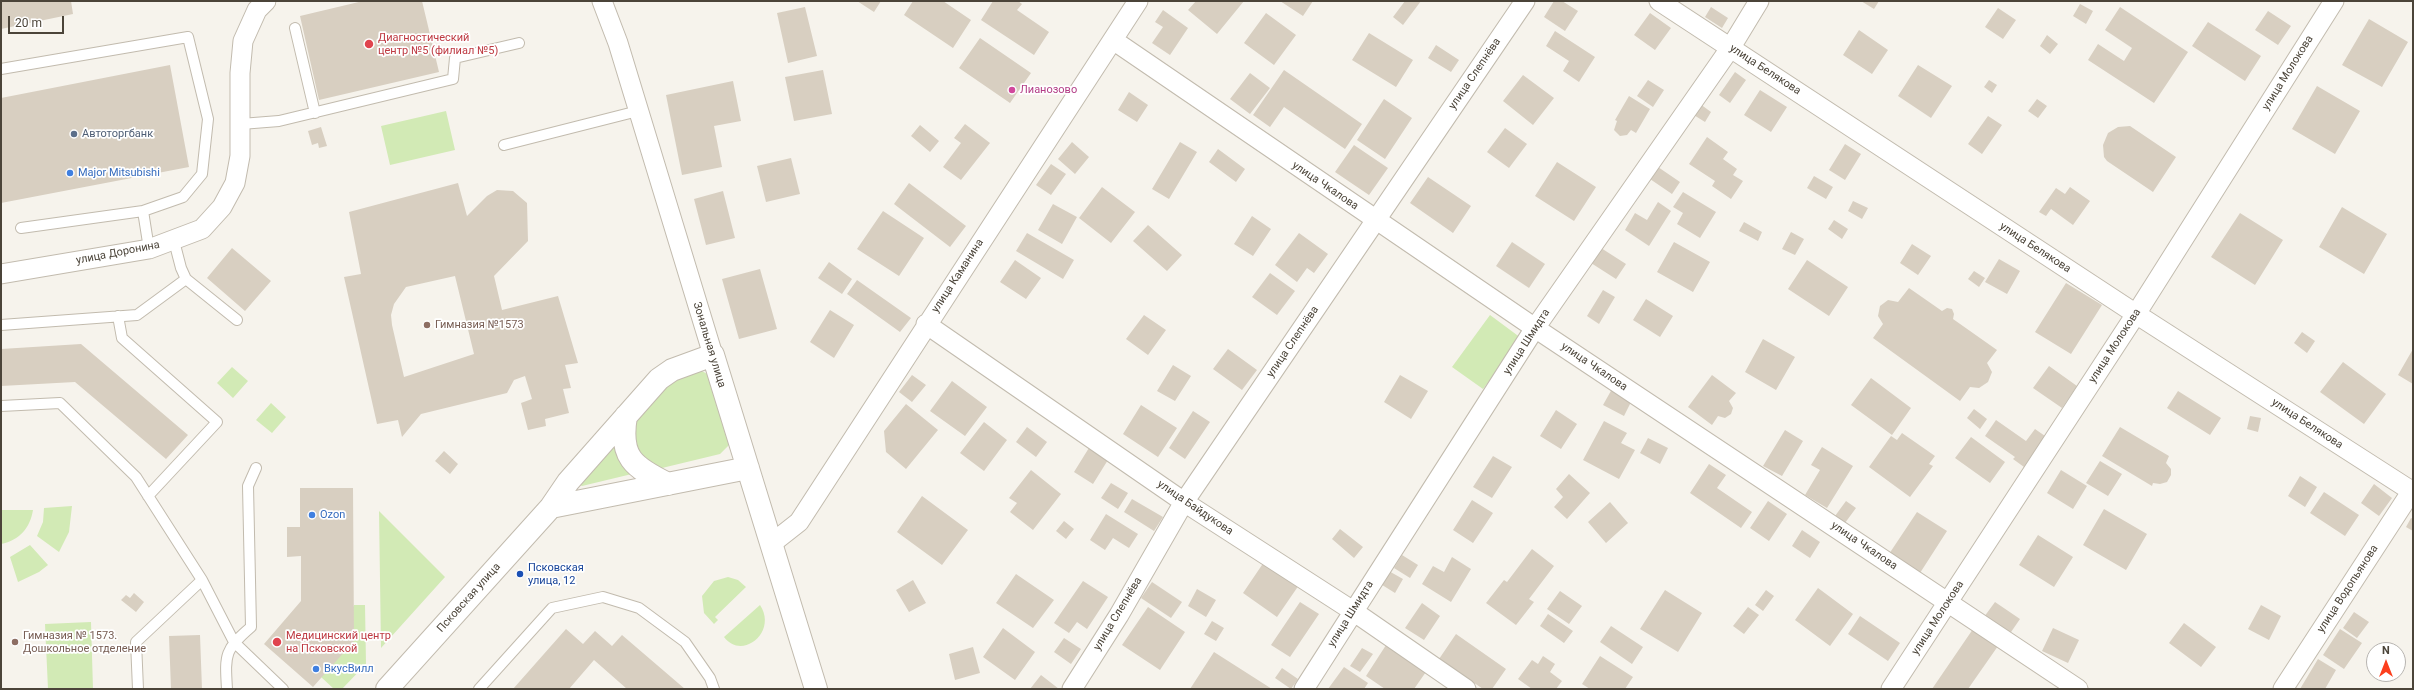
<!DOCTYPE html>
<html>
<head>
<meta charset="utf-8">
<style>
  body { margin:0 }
  #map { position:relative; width:2414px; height:690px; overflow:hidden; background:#f6f3ec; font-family:Roboto,sans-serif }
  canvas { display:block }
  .frame { position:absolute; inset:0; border:2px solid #4b4439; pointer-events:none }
  .north { position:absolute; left:2366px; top:642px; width:40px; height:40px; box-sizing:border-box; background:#fff; border:1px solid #b7b4b0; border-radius:50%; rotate:0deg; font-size:11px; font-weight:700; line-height:16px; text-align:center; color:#4b4439 }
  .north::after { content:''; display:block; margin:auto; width:14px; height:18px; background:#fc3f1d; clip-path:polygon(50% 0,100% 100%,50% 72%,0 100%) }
  .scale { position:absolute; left:8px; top:16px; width:56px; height:18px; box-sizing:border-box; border:2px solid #4b4439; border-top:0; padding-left:5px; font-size:12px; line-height:14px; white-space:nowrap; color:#4b4439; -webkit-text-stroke:3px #fff; paint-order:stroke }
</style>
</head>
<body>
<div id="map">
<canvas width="2414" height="690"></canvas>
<div class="frame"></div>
<div class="north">N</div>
<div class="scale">20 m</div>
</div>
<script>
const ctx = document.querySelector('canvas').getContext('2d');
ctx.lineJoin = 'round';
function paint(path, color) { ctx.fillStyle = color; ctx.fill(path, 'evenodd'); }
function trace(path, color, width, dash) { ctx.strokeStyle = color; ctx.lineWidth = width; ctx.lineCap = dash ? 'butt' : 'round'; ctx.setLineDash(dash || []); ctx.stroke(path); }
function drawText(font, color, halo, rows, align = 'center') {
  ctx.font = font + ' Roboto,sans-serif'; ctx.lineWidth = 3.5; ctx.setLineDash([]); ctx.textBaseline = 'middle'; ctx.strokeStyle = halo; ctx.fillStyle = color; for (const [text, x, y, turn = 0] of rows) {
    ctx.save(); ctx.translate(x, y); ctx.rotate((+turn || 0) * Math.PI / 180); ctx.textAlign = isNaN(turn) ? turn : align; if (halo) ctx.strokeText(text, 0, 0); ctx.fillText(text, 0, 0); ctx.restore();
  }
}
paint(new Path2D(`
  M446,111l9,39 -65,15 -9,-39z
  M1490,315l31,23 -38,51 -31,-22z
  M232,367l16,14 -15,17 -16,-15z
  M700,370l11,6 18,69 -9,9 -58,14 -11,-1 -16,-17 -2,-31 42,-42z
  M271,403l15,14 -14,16 -16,-13z
  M615,440l21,33 -54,13 -4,-2z
  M72,506l-3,26 -10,20 -22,-16 6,-14 1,-14z
  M1,510h32c-3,18 -13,30 -32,34z
  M379,511l66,66 -64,71z
  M30,545l18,20 -9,7 -21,10 -8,-25z
  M728,577l10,3 8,7 -31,30 3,3 -4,4 -10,-11 -2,-17 12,-15z
  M354,605h11l1,59 -24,25h-8l-13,-12z
  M760,605c18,27 -18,56 -36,32z
  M91,622l2,67h-45l-3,-65z`), '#d2eab5');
paint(new Path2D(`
  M1,1h70l2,13 -72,15z
  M363,1h59l17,71 -120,28 -19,-84z
  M857,1h24l-7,11z
  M913,1h30l28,19 -18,28 -49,-33z
  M993,1h25l4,3 -5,6 32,22 -15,23 -53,-35z
  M1196,1h48l-27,33 -29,-24z
  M1280,1h33l-10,15z
  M1405,1h16l-18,24 -10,-8z
  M1554,1h8l16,10 -13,20 -21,-14z
  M1861,1h18l-5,8z
  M2080,4l13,7 -7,13 -13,-8z
  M805,7l12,49 -29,7 -11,-50z
  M1711,7l17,11 -6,10 -17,-11z
  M2120,7l68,45 -34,51 -66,-43 10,-16 26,17 8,-13 -27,-18z
  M1998,8l18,12 -13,19 -18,-12z
  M1163,10l25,18 -18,27 -18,-12 11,-16 -8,-5z
  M2268,11l23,15 -13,19 -23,-15z
  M1266,13l30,22 -22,30 -30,-22z
  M1650,13l21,15 -16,22 -21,-15z
  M2369,19l39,23 -26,45 -40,-22z
  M2208,22l53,34 -16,25 -53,-35z
  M1859,30l29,20 -16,24 -29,-19z
  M1555,31l40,26 -16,25 -16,-11 6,-10 -23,-15z
  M1369,33l44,27 -17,27 -44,-27z
  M2047,35l11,9 -8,10 -10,-8z
  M980,38l51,35 -21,30 -51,-35z
  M1436,45l23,15 -8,12 -23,-14z
  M170,65l19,102 -188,36v-105z
  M1918,65l34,21 -21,32 -33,-22z
  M823,70l9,44 -38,7 -9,-44z
  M1284,70l78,54 -17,25 -61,-42 -14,20 -17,-12z
  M1735,72l11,8 -16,23 -11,-8z
  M1250,73l20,15 -20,26 -20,-15z
  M1523,75l31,23 -21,27 -30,-24z
  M1648,80l16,10 -11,17 -16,-11z
  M1989,80l8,5 -5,8 -8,-6z
  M733,81l8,40 -27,5 8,41 -40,8 -16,-80z
  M2317,86l43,25 -25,43 -43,-25z
  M1760,90l27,17 -16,25 -27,-17z
  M1129,92l19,13 -11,17 -19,-12z
  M1629,96l21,13 -14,24 -5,-3 -4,5 -7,1 -6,-6 3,-9 -2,-1z
  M1384,99l28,19 -27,41 -28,-19z
  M2037,99l10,7 -9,12 -10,-7z
  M1696,101l15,11 -6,10 -16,-10z
  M1988,116l14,9 -20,29 -14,-10z
  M965,124l25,19 -29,37 -18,-13 18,-24 -7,-5z
  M920,125l19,16 -9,11 -19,-16z
  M2130,126l46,31 -23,35 -46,-31 -3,-4 -1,-12 5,-12 10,-6z
  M321,127l6,19 -8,2 -1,-5 -6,2 -4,-14z
  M1505,128l22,16 -18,24 -22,-16z
  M1707,137l21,15 -5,7 14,10 -4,6 10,6 -12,18 -19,-13 3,-5 -26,-17z
  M1072,142l17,15 -14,17 -17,-15z
  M1180,142l17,10 -28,47 -17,-10z
  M1845,144l16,10 -16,26 -16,-10z
  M1354,145l34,23 -19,27 -34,-23z
  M1218,149l27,20 -9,13 -27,-20z
  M791,158l9,36 -34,8 -9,-36z
  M1557,162l39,25 -22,34 -39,-25z
  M1051,164l15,10 -15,21 -15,-10z
  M1658,167l22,15 -8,12 -22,-15z
  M1814,176l19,11 -7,12 -19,-11z
  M1428,177l43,29 -18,27 -43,-30z
  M458,183l9,33 20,-20 10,-6 16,1 14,12 1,38 -34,35 8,34 56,-14 20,67 -13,2 6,23 -8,1 6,24 -24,6 1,7 -18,4 -7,-27 11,-4 -7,-23 -11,4 -7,13 -86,21 -19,23 -4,-17 -21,4 -33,-147 17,-3 -12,-62zM455,276l19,78 -70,23 -12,-52 -1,-10 3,-11 12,-17z
  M909,183l57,43 -16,21 -56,-43z
  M1102,187l33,25 -24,31 -32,-25z
  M2070,187l20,14 -17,24 -22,-16 -5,7 -7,-4 17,-24 9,6z
  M723,191l12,47 -29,7 -12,-46z
  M1683,192l33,20 -16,26 -23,-14 6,-11 -10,-6z
  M1853,201l15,7 -6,11 -14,-8z
  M1658,202l13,9 -22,35 -24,-16 10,-17 12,7z
  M1053,204l24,13 -15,27 -24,-14z
  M2342,207l45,27 -23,40 -45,-27z
  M883,211l41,27 -25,38 -42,-27z
  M2240,213l43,27 -28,45 -44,-28z
  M1252,216l19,13 -18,27 -19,-12z
  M1834,220l14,9 -6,10 -14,-10z
  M1744,222l18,10 -4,9 -19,-10z
  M1148,225l34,30 -15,16 -34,-30z
  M1791,232l13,7 -9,16 -13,-6z
  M1027,233l47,27 -11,19 -47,-28z
  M1299,233l29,21 -14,19 -7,-5 -10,14 -22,-17z
  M1512,242l33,22 -16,24 -33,-22z
  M1674,242l36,20 -17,30 -36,-20z
  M1912,244l19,12 -13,19 -18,-12z
  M232,248l39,33 -26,30 -38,-33z
  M1601,248l25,16 -10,15 -25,-16z
  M1999,259l21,12 -13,23 -22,-12z
  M1015,260l26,18 -15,21 -26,-17z
  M1807,260l41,27 -19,29 -41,-27z
  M829,262l23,17 -10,15 -24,-16z
  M760,269l17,60 -38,10 -17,-60z
  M1974,271l11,7 -6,9 -11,-8z
  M1270,273l25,18 -18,24 -25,-18z
  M857,280l54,38 -11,14 -53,-38z
  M2066,283l36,22 -31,49 -36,-22z
  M1909,288l33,23 5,-3 5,1 2,5 -1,5 44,31 -10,13 5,9 -4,10 -9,6 -9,-1 -10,14 -87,-63 10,-14 -5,-8 2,-10 8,-6 10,2z
  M1603,290l12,7 -16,27 -12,-8z
  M1646,299l27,17 -13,21 -27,-17z
  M830,310l24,15 -20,33 -24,-16z
  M1144,315l22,15 -18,25 -22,-16z
  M2302,332l13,9 -8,12 -13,-10z
  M1763,339l32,18 -19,33 -31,-18z
  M81,344l107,91 -22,24 -91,-77 -74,4v-37z
  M1228,349l29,21 -15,20 -29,-21z
  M2413,349v35l-15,-9z
  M2343,362l43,32 -22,30 -44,-32z
  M1173,365l18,11 -16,25 -18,-10z
  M2049,366l28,20 -15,22 -29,-20z
  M912,375l14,10 -14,17 -13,-10z
  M1400,375l28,16 -17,28 -27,-17z
  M1712,375l24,18 -7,8 4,7 -2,6 -6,4 -7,-2 -6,9 -24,-18z
  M1871,378l40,30 -19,27 -41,-30z
  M952,381l35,26 -22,29 -35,-25z
  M1612,389l20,11 -8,16 -21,-11z
  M2178,391l43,27 -11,17 -43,-27z
  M906,404l32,26 -32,39 -20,-17 -2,-21z
  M1141,405l36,23 -19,29 -35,-23z
  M1974,409l13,10 -7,10 -13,-11z
  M1556,410l21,14 -16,25 -21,-13z
  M1193,411l17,11 -25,37 -16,-11z
  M2250,416l11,2 -3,14 -11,-3z
  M1996,420l30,21 9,-12 10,7 -21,31 -11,-8 2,-2 -30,-21z
  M1604,421l23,12 -6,10 14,7 -16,29 -36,-19z
  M984,422l23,18 -23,31 -24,-18z
  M1027,427l20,15 -11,15 -20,-15z
  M2120,427l49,29 -3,7 5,6v6l-4,7 -7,2 -7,-1 -1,3 -50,-30z
  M1785,430l18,11 -21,35 -19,-10z
  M1902,433l33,23 -6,8 4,2 -23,31 -41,-30 22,-31 6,4z
  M1971,437l34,25 -15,21 -35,-25z
  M1648,438l20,10 -8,16 -20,-11z
  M1092,443l19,12 -18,29 -19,-12z
  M1822,447l31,19 -26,42 -22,-13 15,-25 -9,-5z
  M444,451l14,13 -8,10 -15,-13z
  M1493,456l19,11 -20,31 -19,-11z
  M2100,461l22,13 -14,22 -22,-13z
  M1709,464l17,11 -9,13 35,24 -11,16 -51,-35z
  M1031,470l30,24 -28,36 -23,-18 7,-9 -8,-5z
  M2061,470l26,16 -14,23 -26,-16z
  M1569,474l21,19 -23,26 -13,-12 9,-10 -7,-8z
  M2300,476l17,11 -12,20 -17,-11z
  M1111,483l17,10 -10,16 -17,-11z
  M2374,484l18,14 -13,18 -18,-13z
  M300,488h53l1,153 -41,46 -49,-43 37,-43v-45l-14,1v-30h13z
  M2324,492l35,23 -14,21 -35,-23z
  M922,496l46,34 -26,35 -45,-33z
  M1132,499l31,18 -9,14 -30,-19z
  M1472,500l21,13 -20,30 -20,-13z
  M1768,501l19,13 -18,27 -19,-13z
  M1846,501l10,7 -11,15 -10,-7z
  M1610,502l18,21 -22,20 -18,-21z
  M2104,509l43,25 -21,36 -43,-25z
  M1917,512l30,19 -27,42 -31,-19z
  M1106,514l32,20 -9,14 -16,-10 -8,12 -15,-10z
  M2411,518l2,1v12l-7,-4z
  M1064,521l10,8 -8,10 -10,-8z
  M1340,529l23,18 -9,11 -22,-19z
  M1802,530l18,12 -10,16 -18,-12z
  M2038,535l35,22 -19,30 -35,-22z
  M1532,549l22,17 -25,33 5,3 -18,23 -30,-22 18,-23 3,2z
  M1402,555l16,10 -8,13 -16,-10z
  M1452,557l19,12 -20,33 -29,-18 11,-18 11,6z
  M1264,562l35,23 -22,32 -34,-24z
  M1387,570l16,9 -8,14 -16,-10z
  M1016,574l38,26 -21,28 -37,-25z
  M913,580l13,23 -17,9 -13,-22z
  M1083,581l25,16 -21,32 -10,-7 -8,11 -15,-10z
  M1152,582l30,20 -11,16 -30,-20z
  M1818,588l35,26 -23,32 -35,-26z
  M1197,589l19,11 -10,17 -18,-11z
  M1665,590l37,23 -24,39 -38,-23z
  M1766,590l8,6 -11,15 -8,-6z
  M1560,591l22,15 -13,18 -22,-15z
  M134,593l10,9 -8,10 -15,-12 5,-5 4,3z
  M1300,602l19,12 -29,43 -19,-12z
  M1995,602l25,17 -11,16 -25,-18z
  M1422,603l18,13 -16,24 -19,-12z
  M2261,605l20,11 -12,24 -21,-11z
  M1148,607l37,25 -25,38 -38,-25z
  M1748,607l11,8 -15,19 -11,-8z
  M2354,612l15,10 -12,16 -14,-10z
  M1548,614l25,17 -9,12 -24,-17z
  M1860,616l40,27 -12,18 -40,-27z
  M1212,621l12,7 -8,13 -12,-7z
  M2184,623l32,24 -15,20 -32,-24z
  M1611,626l32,21 -11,17 -32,-22z
  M1003,628l32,24 -20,28 -32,-23z
  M2053,628l26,12 -11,23 -26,-12z
  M566,629l17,15 12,-13 17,15 10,-11 63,54h-58l-33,-29 -25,29h-56z
  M1973,629l25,17 -30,43h-36z
  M2340,629l22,14 -18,26 -21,-14z
  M1456,634l50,35 -14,20h-9l-44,-30z
  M200,635l2,54h-31l-2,-53z
  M1064,638l17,11 -10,15 -17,-12z
  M1388,642l40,27 -14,20h-29l-19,-13z
  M973,647l7,26 -25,7 -6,-26z
  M1362,648l11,6 -13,18 -10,-6z
  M1214,652l58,37h-82z
  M1543,656l12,8 -5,8 12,9 -6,8h-24l-14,-10 14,-19 6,4z
  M1600,656l33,21 -8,12h-35l-8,-5z
  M2318,659l18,11 -11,19h-25z
  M1344,667l24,16 -4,6h-36z
  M1282,668l16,11 -7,10 -16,-11z
  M1041,675l18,14h-29z`), '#d8cfc1');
const service = new Path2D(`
  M295,28l20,85
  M1,69l187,-32 20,82 -6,55 -19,23 -40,14 -122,17
  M241,124l38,-3 174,-42 2,-21 64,-15
  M504,145l134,-34
  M143,211l6,38
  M186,279l51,41
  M118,316l4,22 95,84 -69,74
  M1,325l136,-10 49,-36 -5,-11 -7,-27
  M1,406l59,-3 76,74 66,103 32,62 49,47
  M138,689l-2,-47 66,-62
  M227,689c-2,-34 -3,-39 24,-62l-3,-141 8,-18
  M479,689l73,-81 51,-11 36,11 46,34 25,36 4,11`);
const minor = new Path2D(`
  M602,1l16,42 95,312
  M1659,1l477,313 277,178
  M1113,40l422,288 543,361
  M1,274l148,-25 53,-20 20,-22 13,-24 5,-27v-83l3,-32 14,-31 9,-9
  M926,324l258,178 169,109 113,78
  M771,544l28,-22 339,-521
  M1072,689l47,-74 65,-113 341,-501
  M1304,689l231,-361 196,-281 28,-46
  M1891,689l245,-375 198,-313
  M2283,689l130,-200`);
const tertiary = new Path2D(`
  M626,416c-7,41 7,51 42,68
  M551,507l197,-39
  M387,689l164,-182 17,-25 91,-103 13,-9 41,-15 103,334`);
trace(service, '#c2bbae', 12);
trace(minor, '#c2bbae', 21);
trace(tertiary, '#c2bbae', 24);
trace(service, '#fff', 10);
trace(minor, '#fff', 19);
trace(tertiary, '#fff', 22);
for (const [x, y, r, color] of [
  [369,44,5,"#e0444e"],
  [1012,90,4,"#d1479c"],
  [74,134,4,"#5c6f8a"],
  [70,173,4,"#3f7fe0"],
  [427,325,4,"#8d6e63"],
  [312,515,4,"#3f7fe0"],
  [520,574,4,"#1a4fb4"],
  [15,642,4,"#8d6e63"],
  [277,642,5,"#e0444e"],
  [316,669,4,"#3f7fe0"]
]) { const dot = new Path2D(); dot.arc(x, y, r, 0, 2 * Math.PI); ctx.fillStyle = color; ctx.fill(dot); trace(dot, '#fff', 1.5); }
drawText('11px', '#be3a42', '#fff', [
  ["Диагностический",378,38],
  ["центр №5 (филиал №5)",378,51],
  ["Медицинский центр",286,636],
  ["на Псковской",286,649]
], 'left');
drawText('11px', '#4b4439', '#fff', [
  ["улица Белякова",1765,70,33],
  ["улица Молокова",2288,73,-58],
  ["улица Слепнёва",1475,74,-56],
  ["улица Чкалова",1325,186,34],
  ["улица Белякова",2035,248,33],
  ["улица Доронина",118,253,-11],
  ["улица Каманина",958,276,-57],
  ["улица Слепнёва",1293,342,-56],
  ["улица Шмидта",1527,342,-57],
  ["Зональная улица",709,345,73],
  ["улица Молокова",2115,346,-57],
  ["улица Чкалова",1594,367,34],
  ["улица Белякова",2307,424,33],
  ["улица Байдукова",1195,508,34],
  ["улица Чкалова",1864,546,34],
  ["улица Водопьянова",2348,589,-57],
  ["Псковская улица",469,598,-48],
  ["улица Слепнёва",1118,614,-59],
  ["улица Шмидта",1351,614,-58],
  ["улица Молокова",1938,618,-57]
]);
drawText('11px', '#b23c85', '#fff', [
  ["Лианозово",1020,90]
], 'left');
drawText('11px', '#4e5e75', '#fff', [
  ["Автоторгбанк",82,134]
], 'left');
drawText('11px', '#366cbe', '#fff', [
  ["Major Mitsubishi",78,173],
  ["Ozon",320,515],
  ["ВкусВилл",324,669]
], 'left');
drawText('11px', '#785e54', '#fff', [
  ["Гимназия №1573",435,325],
  ["Гимназия № 1573.",23,636],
  ["Дошкольное отделение",23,649]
], 'left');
drawText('11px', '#164399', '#fff', [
  ["Псковская",528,568],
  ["улица, 12",528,581]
], 'left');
</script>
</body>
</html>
